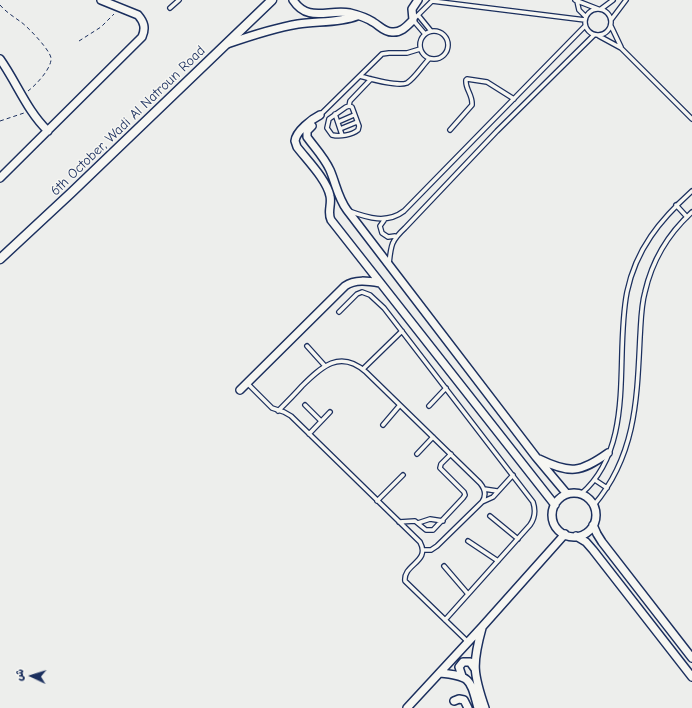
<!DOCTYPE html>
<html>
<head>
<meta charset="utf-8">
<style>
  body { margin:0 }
  #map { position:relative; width:692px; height:708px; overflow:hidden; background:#edeeec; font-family:"Comic Neue","Playpen Sans Arabic",sans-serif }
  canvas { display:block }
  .north { position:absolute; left:12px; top:656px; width:40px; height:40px; -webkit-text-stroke:3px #f6f6f2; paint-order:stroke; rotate:274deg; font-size:11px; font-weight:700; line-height:16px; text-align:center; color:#1b2f5e }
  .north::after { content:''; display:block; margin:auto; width:14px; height:18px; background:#1b2f5e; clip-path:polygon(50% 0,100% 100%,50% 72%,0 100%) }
</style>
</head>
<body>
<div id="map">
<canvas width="692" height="708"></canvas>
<div class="north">ش</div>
</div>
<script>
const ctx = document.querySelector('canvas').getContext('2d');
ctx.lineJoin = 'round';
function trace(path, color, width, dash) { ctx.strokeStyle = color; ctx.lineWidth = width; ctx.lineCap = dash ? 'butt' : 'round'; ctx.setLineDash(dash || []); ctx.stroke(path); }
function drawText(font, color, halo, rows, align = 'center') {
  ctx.font = font + ' "Comic Neue",sans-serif'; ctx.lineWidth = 3; ctx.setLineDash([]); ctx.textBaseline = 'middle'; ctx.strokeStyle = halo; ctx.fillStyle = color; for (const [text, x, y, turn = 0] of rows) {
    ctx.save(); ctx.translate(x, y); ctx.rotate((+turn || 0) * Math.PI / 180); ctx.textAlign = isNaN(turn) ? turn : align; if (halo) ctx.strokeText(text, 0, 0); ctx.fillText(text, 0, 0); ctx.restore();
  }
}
const service = new Path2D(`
  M575,0l23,9
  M432,1l153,19
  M577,1l2,9 7,7
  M170,8l9,-8
  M585 22a13 13 0 1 1 26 0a13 13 0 1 1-26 0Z
  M601,9l12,-9
  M418,15l13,16
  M611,20l15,-20
  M611,26l10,21
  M420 45a14 14 0 1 1 28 0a14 14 0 1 1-28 0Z
  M425,34l-12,-14 20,-20
  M599,36l22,12 71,71
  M360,76c11,3 37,11 47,7 8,-5 15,-17 22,-24
  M349,106l3,1 7,19 -1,4c-6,5 -18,7 -26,5l-5,-7 2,-9 17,-12z
  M349,106l1,-5 21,-22
  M335,114l7,21
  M320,115l62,-61 7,-1h18l13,-4
  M338,122l16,-7
  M340,129l17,-7
  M450,130l22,-25c1,-10 -7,-16 -6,-25l1,-1 20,3 27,17
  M676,205l11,12
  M349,211c19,7 38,13 55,0l181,-185
  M385,219l-5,7 2,7 6,4 7,-1
  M389,264c2,-19 2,-23 16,-36l92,-97 97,-96
  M339,312l18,-18 5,-2 8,3 14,13 149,194c3,9 2,16 -3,23l-85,95
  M307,346l18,20
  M363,369l39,-38
  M247,383l25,25 12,4 7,4 129,126c11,20 -17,22 -15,39l63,61
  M305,405l16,16
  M429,406l17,-18
  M278,411c8,-8 16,-16 24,-25 19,-19 38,-37 64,-14l114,111c5,6 7,12 2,19l-45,44 -6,4h-8
  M383,425l17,-20
  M309,434l21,-22
  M417,454l16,-17
  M595,480l12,8
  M484,489l13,2
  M581,494c56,-49 33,-137 46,-202 9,-43 33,-72 65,-101
  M377,501l26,-26
  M482,502l11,-5 20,-22
  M594,505c42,-50 43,-106 46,-168 1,-15 1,-31 5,-45 7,-31 24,-59 47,-80
  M490,516l28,23
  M399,522l16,-1 11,9h7l30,-32 2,-3 -1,-3 -24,-24 1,-4 10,-10
  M418,523l12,-4 13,2
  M468,541l30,20
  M444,566l24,28`);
const minor = new Path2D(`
  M293,0c15,23 35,9 57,13 8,2 17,5 23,9 7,4 11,10 19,10 9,1 15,-6 21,-12l-1,-11 6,-9
  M227,44c23,-8 47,-16 71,-20 19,-3 41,-1 59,-8
  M0,59c17,24 27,52 48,72
  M320,115c-8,4 -24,16 -25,26l2,6c10,13 30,33 33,49 2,9 -3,16 1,24l224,285
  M312,126l-5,5v6c8,11 17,20 23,33 6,14 8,28 17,40l189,247 31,37
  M0,178l142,-141c4,-9 2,-15 -4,-22l-37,-15
  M240,390l105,-104c10,-7 23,-5 35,-3
  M539,459c31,15 41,14 69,-6
  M552 515a22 22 0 1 1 44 0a22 22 0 1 1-44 0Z
  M593,525l4,9 5,8 90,116
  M576,536l10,6 7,8 99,127
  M482,628c-10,36 -9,45 3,80
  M440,673c31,3 30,6 38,35
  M462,676l-3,-9 4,-5h7l5,7
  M454,701l5,-2 5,1 4,8
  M407,708l75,-81 83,-93`);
const tertiary = new Path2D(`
  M0,259l71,-66 201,-193`);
trace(service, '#1b2f5e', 6);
trace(minor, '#1b2f5e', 10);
trace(tertiary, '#1b2f5e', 11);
trace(new Path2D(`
  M0,5c6,7 14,12 21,17 7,5 29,28 30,36 1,10 -15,27 -23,33
  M79,41l22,-14 13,-13
  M0,121l24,-8`), '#1b2f5e', 1, [4, 3]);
trace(service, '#f6f6f2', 3.5);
trace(minor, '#f6f6f2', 7);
trace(tertiary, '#f6f6f2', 8);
drawText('14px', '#1b2f5e', '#f6f6f2', [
  ["6th October, Wadi Al Natroun Road",128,121,-44]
]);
</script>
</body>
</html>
